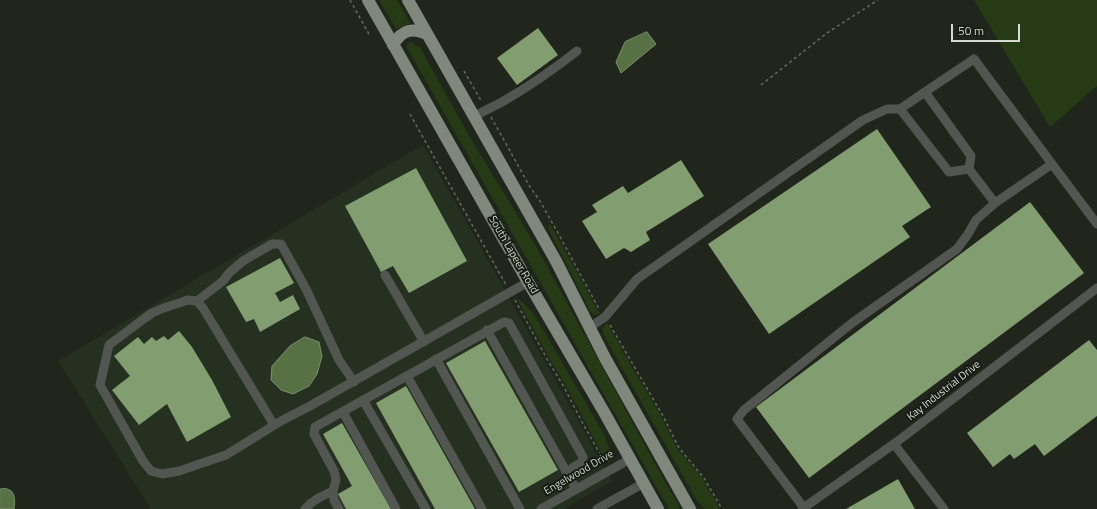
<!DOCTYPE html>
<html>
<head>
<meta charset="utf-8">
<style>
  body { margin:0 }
  #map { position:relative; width:1097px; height:509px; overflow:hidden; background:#20261c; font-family:"Titillium Web",sans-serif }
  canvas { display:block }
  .scale { position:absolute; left:951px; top:24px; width:69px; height:18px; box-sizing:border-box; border:2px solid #d4d9d2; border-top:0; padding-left:5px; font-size:12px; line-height:14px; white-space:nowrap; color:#d4d9d2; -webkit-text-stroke:3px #161d12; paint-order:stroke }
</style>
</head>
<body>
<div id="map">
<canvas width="1097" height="509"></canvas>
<div class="scale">50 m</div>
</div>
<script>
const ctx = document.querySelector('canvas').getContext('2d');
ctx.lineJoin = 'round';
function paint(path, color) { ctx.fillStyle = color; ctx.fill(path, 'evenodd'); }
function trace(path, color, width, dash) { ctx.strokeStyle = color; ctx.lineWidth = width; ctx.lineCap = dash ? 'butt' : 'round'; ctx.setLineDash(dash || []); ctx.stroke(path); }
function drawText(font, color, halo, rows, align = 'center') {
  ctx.font = font + ' "Titillium Web",sans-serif'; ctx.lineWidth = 4; ctx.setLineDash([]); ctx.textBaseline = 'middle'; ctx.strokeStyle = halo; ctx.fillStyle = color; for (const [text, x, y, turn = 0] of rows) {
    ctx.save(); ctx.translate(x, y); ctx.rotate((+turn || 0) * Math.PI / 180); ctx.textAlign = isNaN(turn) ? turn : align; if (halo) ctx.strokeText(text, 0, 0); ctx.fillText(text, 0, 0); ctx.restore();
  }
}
paint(new Path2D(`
  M423,145l189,336 -48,28h-413l-93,-148z`), '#263020');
paint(new Path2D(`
  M379,0h18l13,22 -1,2 -12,5h-1z
  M974,0h123v86l-47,41z
  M409,42h2l6,5 2,-1 56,100 34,55 33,56 122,223 17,29h-12l-263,-463 2,-1z
  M550,224l31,55 15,29 5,5 -5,2h-2l-4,-4 -41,-81 -1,-2z
  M517,299l6,3 12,14 69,118 8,22 -1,4 -3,4 -4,-6 -34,-65 -20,-33z
  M607,323l27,48 26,43 18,36 23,26 19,33h-15l-9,-10 -92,-163 -2,-7z`), '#253a15');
const water = new Path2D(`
  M647,32l9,12 -35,29 -5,-11 9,-20z
  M305,337l14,5 3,14 -5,18 -8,12 -16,8 -12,-4 -10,-10 1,-14 18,-20z
  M0,489c2,0 5,-1 7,0 9,2 8,13 7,20h-14z`);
paint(water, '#577145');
trace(water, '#7c906f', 1);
paint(new Path2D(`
  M538,28l20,27 -41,30 -20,-27z
  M877,129l54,78 -29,19 8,11 -141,97 -61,-90z
  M681,160l23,36 -58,36 4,8 -19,12 -7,-4 -18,11 -24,-38 15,-9 -5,-7 31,-19 5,7z
  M416,168l51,93 -58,32 -16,-27 -12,6 -36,-66z
  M1030,202l54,71 -275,205 -53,-71z
  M280,258l14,25 -19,10 5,9 13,-7 7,14 -40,23 -6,-13 -8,3 -20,-35z
  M179,331l13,16 20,33 19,37 -44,25 -20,-38 -28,21 -27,-35 18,-14 -16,-20 24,-19 6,7 8,-7 4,4 8,-5 4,4z
  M1089,340l8,10v66l-53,40 -9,-12 -21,15 -4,-5 -17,13 -26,-34z
  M485,341l73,129 -39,22 -73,-129z
  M406,386l69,123h-40l-59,-106z
  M342,423l49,86h-45l-8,-15 14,-8 -29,-52z
  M898,479l17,30h-69z`), '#829e70');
trace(new Path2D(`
  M350,0l20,36
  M464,71l18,31
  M761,85l66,-52 51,-33
  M410,114l10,18 86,153
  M491,117l39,70 10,14 18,32 41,76
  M515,300l33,61 16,26 18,35 23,41
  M610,325l53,91 16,32 25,30 18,31`), '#656b62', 1.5, [3, 3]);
trace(new Path2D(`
  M925,92l49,-33 78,105
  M900,109l25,-17 46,64 -2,13 26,34
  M474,117c9,-6 19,-10 28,-15 26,-15 51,-32 75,-51
  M385,275l39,67
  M197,301l26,-20 6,-8 14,-12 29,-17h9l25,45 33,71 15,22
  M590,327l15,-10 32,-38 226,-159 24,-11h13l49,63 20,-3
  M487,330l89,159
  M436,359l84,150
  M407,376l75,133
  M363,400l63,109
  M343,412l53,97
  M274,425l-71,-117 -6,-7 -9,-1 -27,9 -9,4 -7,5 -36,27 -9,40 43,76 8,10 11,3 17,-3 47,-16 55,-34 29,-15 218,-124
  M894,444l50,65
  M804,508l-67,-89 7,-9 108,-87 105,-74 11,-15 8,-14 19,-17 57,-39 45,60
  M305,509c8,-9 17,-13 28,-18
  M339,509l-5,-9 -1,-9 3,-11 -2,-9 -20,-37 1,-7 189,-105 5,1 74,134 -1,5 -16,10
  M541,509l89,-50
  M597,509l47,-26
  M802,509l96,-68 199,-153`), '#525650', 9);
trace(new Path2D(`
  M368,0l160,282 76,130 54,97
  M408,0l148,261 49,97 85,151
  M393,45c9,-16 21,-18 35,-10`), '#80877c', 12);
drawText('11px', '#d4d9d2', '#161d12', [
  ["South Lapeer Road",513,255,60],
  ["Kay Industrial Drive",944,391,-38],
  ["Engelwood Drive",579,473,-30]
]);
</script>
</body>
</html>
